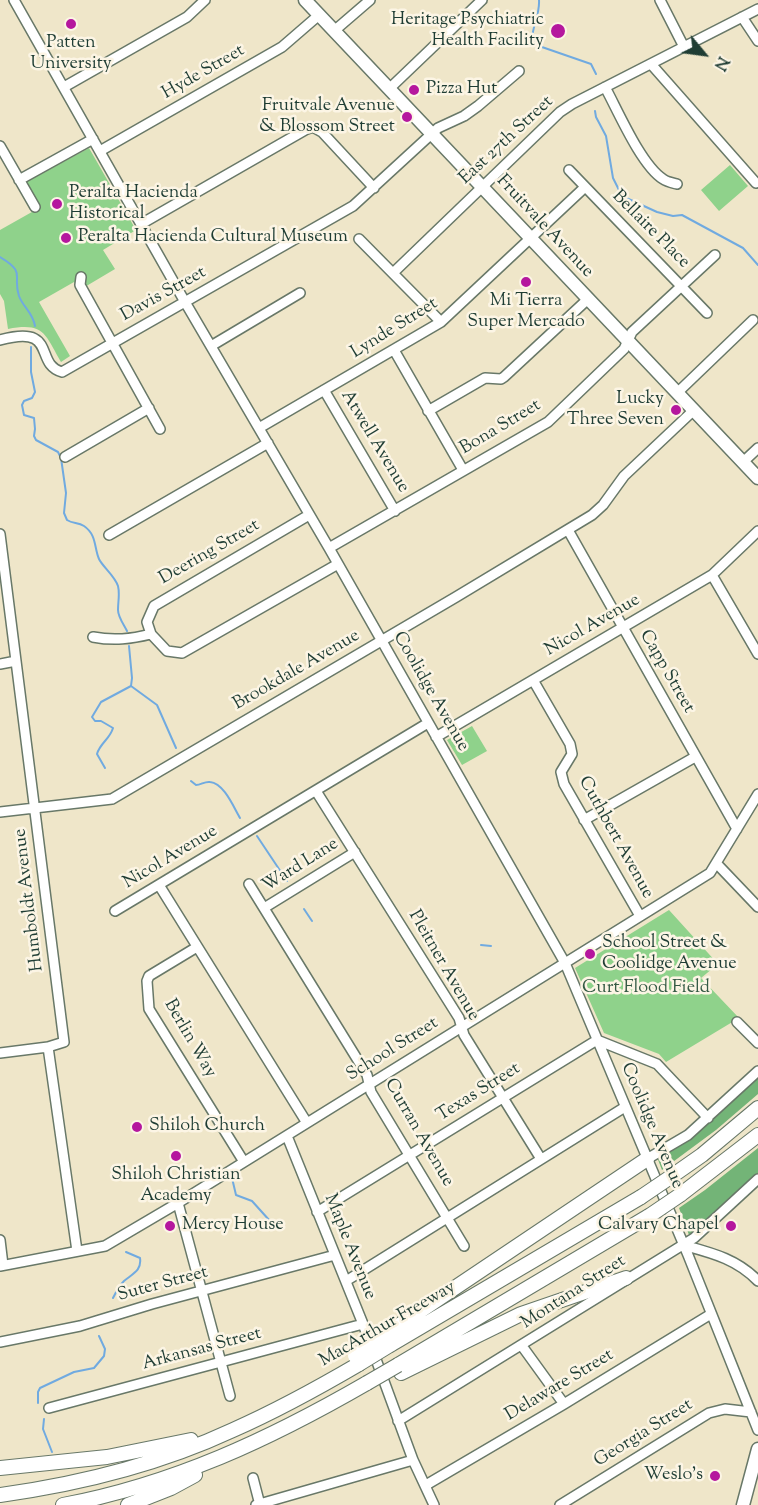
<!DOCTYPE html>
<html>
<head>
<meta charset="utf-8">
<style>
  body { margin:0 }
  #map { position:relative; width:758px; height:1505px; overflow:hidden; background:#efe6c9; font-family:"Sorts Mill Goudy",serif }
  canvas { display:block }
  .north { position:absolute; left:674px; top:24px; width:60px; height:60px; -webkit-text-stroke:4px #fcf5e5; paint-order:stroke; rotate:119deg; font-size:16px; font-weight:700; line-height:24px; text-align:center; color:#1f3d34 }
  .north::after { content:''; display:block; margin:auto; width:21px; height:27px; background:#1f3d34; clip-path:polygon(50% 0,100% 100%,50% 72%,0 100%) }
</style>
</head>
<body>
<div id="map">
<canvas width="758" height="1505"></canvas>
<div class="north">N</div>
</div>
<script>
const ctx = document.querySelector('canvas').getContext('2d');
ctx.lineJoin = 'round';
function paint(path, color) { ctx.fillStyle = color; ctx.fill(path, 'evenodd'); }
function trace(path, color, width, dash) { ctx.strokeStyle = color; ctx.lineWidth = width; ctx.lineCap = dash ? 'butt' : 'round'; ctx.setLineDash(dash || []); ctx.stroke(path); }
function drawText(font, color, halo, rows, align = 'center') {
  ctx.font = font + ' "Sorts Mill Goudy",serif'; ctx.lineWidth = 5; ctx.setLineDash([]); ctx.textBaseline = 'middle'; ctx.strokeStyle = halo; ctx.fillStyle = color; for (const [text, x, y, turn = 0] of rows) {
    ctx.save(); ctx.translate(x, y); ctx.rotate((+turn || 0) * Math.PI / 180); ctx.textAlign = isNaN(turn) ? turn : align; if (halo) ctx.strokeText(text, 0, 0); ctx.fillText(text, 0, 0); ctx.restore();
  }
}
paint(new Path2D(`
  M89,148l47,82 -33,20 12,19 -37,22 -4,-9 -35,20 31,54 -9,6c-16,-28 -17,-40 -53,-33l-4,-28 -4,-7v-64l39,-22 -15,-25z
  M730,165l18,21 -29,25 -18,-21z
  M472,726l15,25 -25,14 -15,-25z
  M669,910l49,54 -17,14 38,40 -73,44 -7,-8 -55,-21 -29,-65z`), '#8fd28b');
paint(new Path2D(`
  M758,1076v18l-42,36 -54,40 -5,-13 34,-19z
  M758,1148v25l-69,62 -10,-27 26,-18z`), '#73b477');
trace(new Path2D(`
  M539,0c1,15 -7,26 -7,40l7,6 52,18 5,10
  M595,111l1,6 10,19 7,42 9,18 35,16 16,4 9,-1 61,33 15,17
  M0,257c27,16 12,18 19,39 4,11 14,17 16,30
  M31,347v25l4,20 -3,6 -8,3 -2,4 2,10 10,3 1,11 -1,7 2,4 22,12 3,6 5,35 -2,20 3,7c6,4 11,2 17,6 13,9 10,22 15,33 3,7 16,17 19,27 2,8 0,15 0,24 0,7 6,15 9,21
  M129,646l3,32 -1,8
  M131,686l26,19 19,43
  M105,768l-8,-14c3,-11 13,-15 16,-26l-12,-7h-6l-3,-4 9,-15 30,-16
  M191,781l5,4c5,0 9,-4 14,-3 14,1 24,26 30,36
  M257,836l30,45
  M304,909l8,12
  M481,945l10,1
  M232,1178l4,17 16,6 18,20
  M113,1298c3,-6 6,-12 11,-17 8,-7 18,-10 16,-23l-14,-6
  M38,1403v-11l2,-4 34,-16 20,-4 10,-12 1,-7 -6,-13
  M44,1419l-1,10 9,23`), '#70aae0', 2);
const minor = new Path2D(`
  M14,0l171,302 144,246 236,415 123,292 70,175
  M660,0l24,47
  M742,17l16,24
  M334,31l36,-31
  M651,64l105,119
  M64,87l123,-70 18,-17
  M605,87c13,24 36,78 58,92 4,3 10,4 14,5
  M389,89l93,-89
  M0,146l35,61
  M100,151l182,-104 37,-32
  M569,170l138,143
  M19,180l74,-41
  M141,224l164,-94 8,-3 9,5 52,56
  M359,239l82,83
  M393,273l167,-161 12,-8 186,-95
  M81,277l-1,8 80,144
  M0,340c59,-16 33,24 62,32l291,-166 85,-78 26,-12 14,-10 41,-35
  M211,346l89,-53
  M394,350l69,120
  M324,390l71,121
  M677,393l76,-73
  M428,411l57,-33 16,1 3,-2 84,-78
  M259,428l182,-106 143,-134
  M65,457l84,-49
  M743,462l15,-14
  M309,515l-155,91 -7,16 4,12 16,17 15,2 156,-89
  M568,530l169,299
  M0,534l64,508 -16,5 29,204
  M109,535l159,-92
  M329,548l219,-126 76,-73 8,-17 83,-77
  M712,575l46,79
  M93,637c21,4 38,2 58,-3
  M0,664l16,-3
  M533,680l37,64 2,10 -11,18 3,12 76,132
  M436,737l276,-162 46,-44
  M316,791l143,227 5,17 77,124
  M0,812l112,-13 344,-202 136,-82 11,-10 21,-29 70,-66
  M584,820l111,-63
  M717,864l41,43
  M249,884l118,191 4,17 93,154
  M159,885l148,238
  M264,908l91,-56
  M115,911l313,-188
  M197,947l-48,29 -2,5 2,28 95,153
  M737,1022l21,21
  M0,1053l48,-6
  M287,1136l76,188 50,136 21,45
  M647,1159l41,-24 70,-64
  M178,1203l52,193
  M317,1212l280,-172 60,24 51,54
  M0,1240l3,25
  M683,1245c29,8 54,14 75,36
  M0,1266l105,-20 73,-43 532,-330 48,-79
  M346,1281l279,-174
  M0,1342l80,-16 72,-22 183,-49
  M522,1346l42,58
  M49,1408l314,-84
  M398,1421l296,-183 64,-59
  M253,1478l7,27
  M426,1485l138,-81 147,-90
  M256,1505l157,-45
  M560,1505l149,-92 16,-4 26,3`);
const major = new Path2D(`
  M305,0l453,478
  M743,1505l15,-56`);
const highway = new Path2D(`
  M672,1176l30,-21 56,-47
  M680,1195l78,-60
  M386,1334l261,-175
  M390,1345l251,-148
  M398,1365l251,-149
  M401,1373l120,-59 105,-36
  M0,1468l107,-11 84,-17
  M0,1495c80,-11 160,-31 233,-65 43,-19 85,-42 126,-66
  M63,1505c111,-21 207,-66 304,-122
  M128,1505l43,-17 24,-13`);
trace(minor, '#687868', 12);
trace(major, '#687868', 15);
trace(highway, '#687868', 16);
trace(minor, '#fff', 9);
trace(major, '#fff', 12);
trace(highway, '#fff', 14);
const highwayBridge = new Path2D(`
  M641,1197l31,-21
  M649,1216l31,-21
  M355,1356l31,-22
  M359,1364l31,-19
  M367,1383l31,-18`);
trace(highwayBridge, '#687868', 16, []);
trace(highwayBridge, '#fff', 14);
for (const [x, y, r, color] of [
  [71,24,6,"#b5179e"],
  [558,31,8,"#b5179e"],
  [414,90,6,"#b5179e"],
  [407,117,6,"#b5179e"],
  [57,204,6,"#b5179e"],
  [66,238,6,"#b5179e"],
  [526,282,6,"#b5179e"],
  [676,410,6,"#b5179e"],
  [590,954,6,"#b5179e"],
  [137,1127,6,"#b5179e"],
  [176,1156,6,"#b5179e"],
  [170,1226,6,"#b5179e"],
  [731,1226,6,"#b5179e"],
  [715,1476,6,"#b5179e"]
]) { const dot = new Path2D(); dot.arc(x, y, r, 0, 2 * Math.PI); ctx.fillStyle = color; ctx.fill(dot); trace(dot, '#fcf5e5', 2); }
drawText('18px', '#1f3d34', '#fcf5e5', [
  ["Heritage Psychiatric",544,21,"right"],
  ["Health Facility",544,42,"right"],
  ["Patten",71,44,"center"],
  ["University",71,65,"center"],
  ["Pizza Hut",426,90],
  ["Fruitvale Avenue",395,107,"right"],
  ["& Blossom Street",395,128,"right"],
  ["Peralta Hacienda",69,194],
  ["Historical",69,215],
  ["Peralta Hacienda Cultural Museum",78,238],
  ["Mi Tierra",526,302,"center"],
  ["Super Mercado",526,323,"center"],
  ["Lucky",664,400,"right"],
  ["Three Seven",664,421,"right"],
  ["School Street &",602,944],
  ["Coolidge Avenue",602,965],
  ["Shiloh Church",149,1127],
  ["Shiloh Christian",176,1176,"center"],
  ["Academy",176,1197,"center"],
  ["Mercy House",182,1226],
  ["Calvary Chapel",719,1226,"right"],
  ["Weslo's",703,1476,"right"]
], 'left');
drawText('18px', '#1f3d34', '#fcf5e5', [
  ["Hyde Street",204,73,-30],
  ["East 27th Street",507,141,-43],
  ["Fruitvale Avenue",544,227,47],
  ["Bellaire Place",650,230,45],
  ["Davis Street",164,295,-29],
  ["Lynde Street",395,329,-32],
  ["Bona Street",501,428,-31],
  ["Atwell Avenue",374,442,59],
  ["Deering Street",210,553,-30],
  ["Nicol Avenue",593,626,-30],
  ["Brookdale Avenue",297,671,-30],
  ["Capp Street",666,672,60],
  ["Coolidge Avenue",430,692,60],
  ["Cuthbert Avenue",615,838,61],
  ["Nicol Avenue",171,858,-31],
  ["Ward Lane",301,866,-32],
  ["Humboldt Avenue",30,900,-97],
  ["Pleitner Avenue",443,966,60],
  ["Berlin Way",189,1039,60],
  ["School Street",393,1050,-32],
  ["Texas Street",479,1093,-32],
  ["Coolidge Avenue",651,1126,67],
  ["Curran Avenue",418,1133,60],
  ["Maple Avenue",349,1247,68],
  ["Suter Street",163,1285,-15],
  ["Montana Street",574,1293,-33],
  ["MacArthur Freeway",388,1325,-30],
  ["Arkansas Street",202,1350,-15],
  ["Delaware Street",560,1386,-31],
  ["Georgia Street",644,1434,-32]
]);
drawText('18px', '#355b45', '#fcf5e5', [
  ["Curt Flood Field",646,989]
]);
</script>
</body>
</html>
